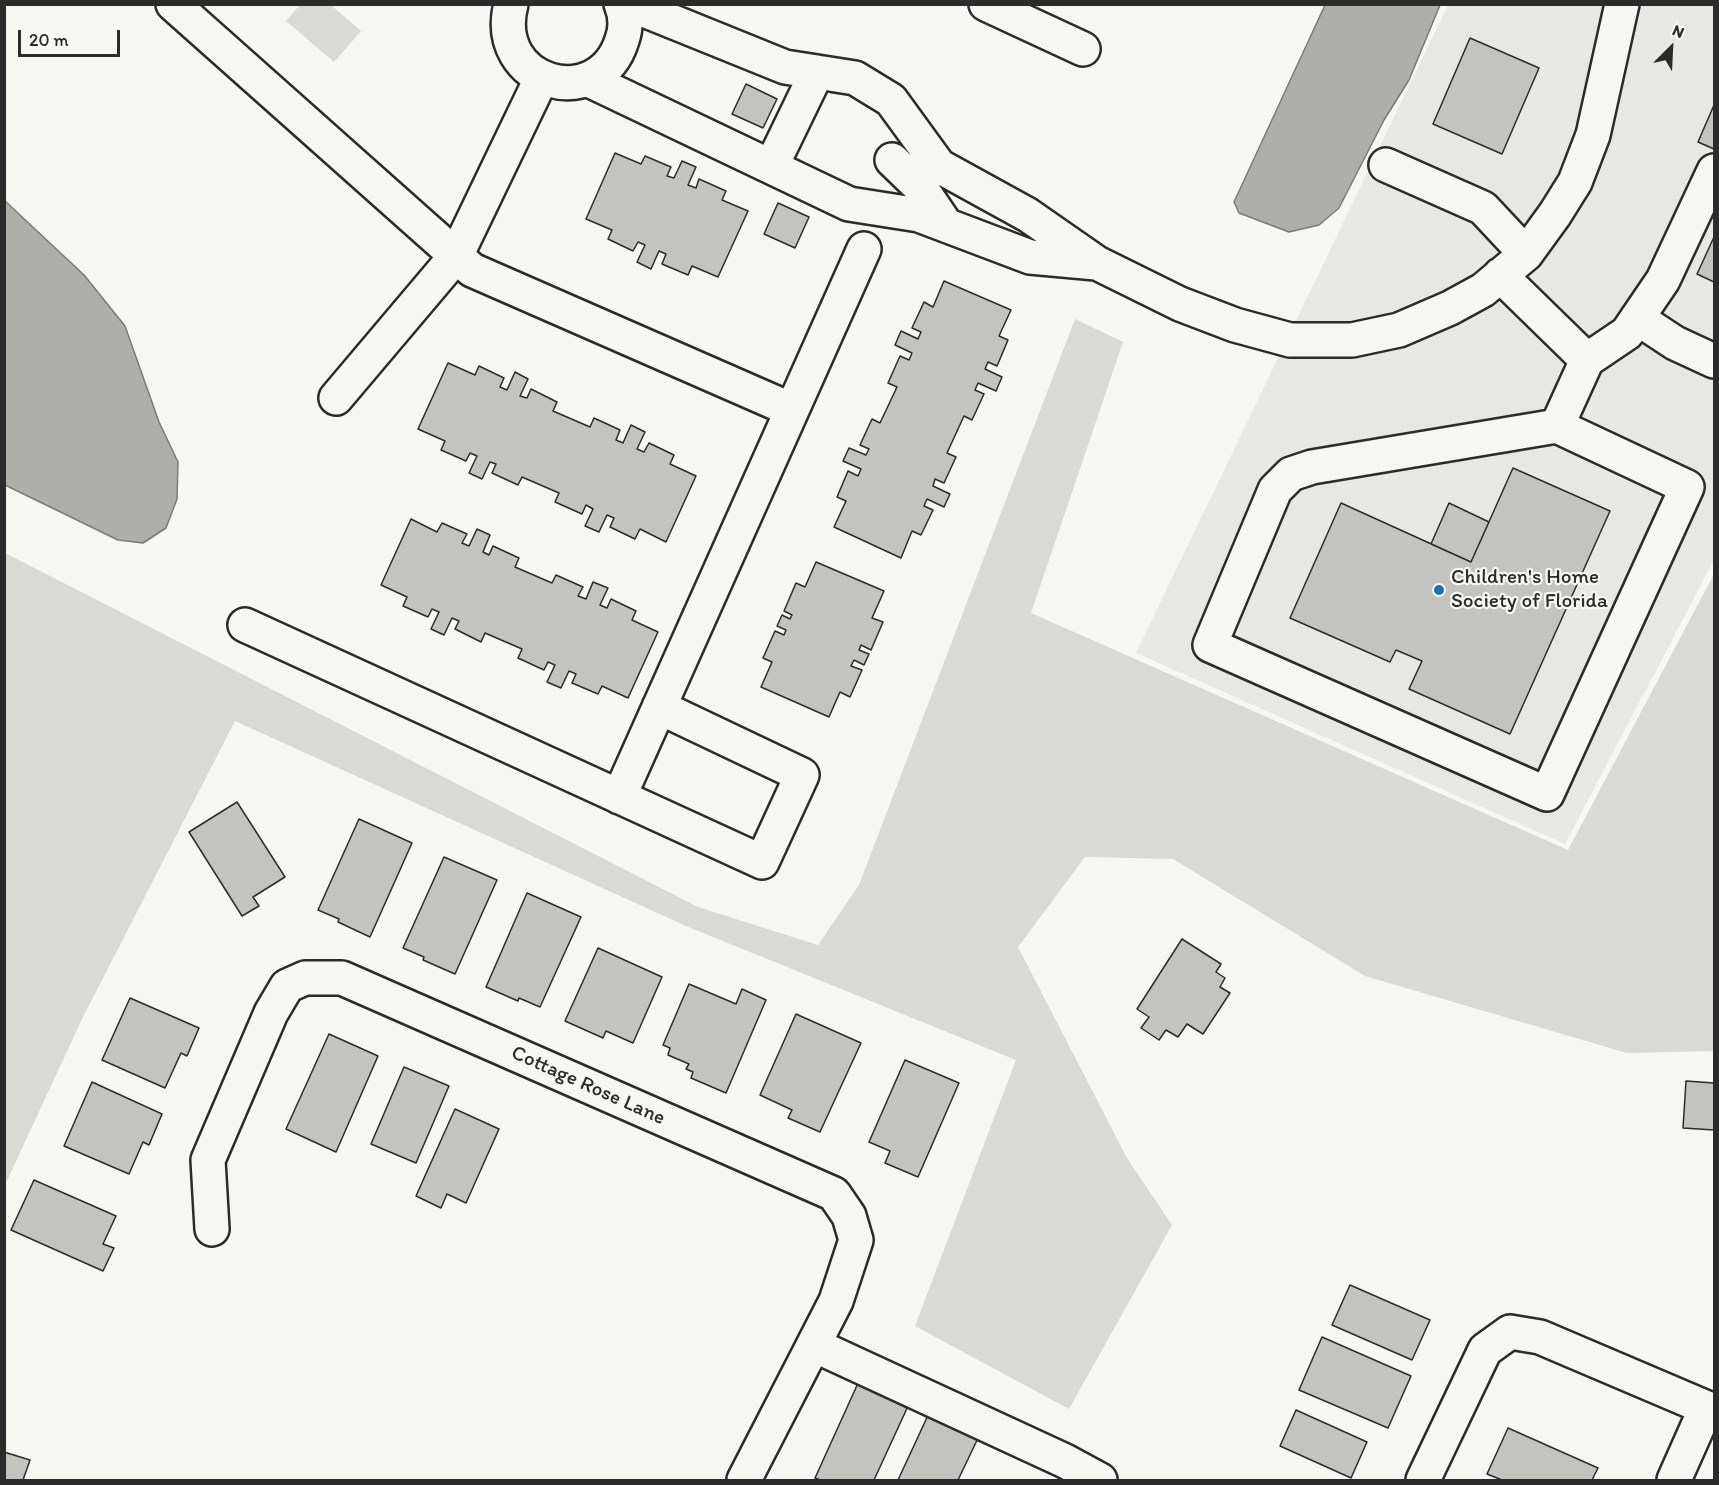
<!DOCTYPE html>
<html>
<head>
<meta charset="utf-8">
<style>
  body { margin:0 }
  #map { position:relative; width:1719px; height:1485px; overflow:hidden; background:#f6f6f2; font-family:Itim,sans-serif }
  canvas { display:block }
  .frame { position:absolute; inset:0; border:6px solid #2b2b2b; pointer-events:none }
  .north { position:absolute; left:1641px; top:18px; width:60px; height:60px; -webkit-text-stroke:4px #f6f6f2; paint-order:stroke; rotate:24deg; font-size:16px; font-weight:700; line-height:24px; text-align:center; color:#2b2b2b }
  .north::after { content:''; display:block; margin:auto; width:21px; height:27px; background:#2b2b2b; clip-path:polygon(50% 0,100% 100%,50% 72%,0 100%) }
  .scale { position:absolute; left:18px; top:30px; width:102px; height:27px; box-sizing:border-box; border:3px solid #2b2b2b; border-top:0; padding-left:8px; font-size:18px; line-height:21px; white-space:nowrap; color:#2b2b2b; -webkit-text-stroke:4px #f6f6f2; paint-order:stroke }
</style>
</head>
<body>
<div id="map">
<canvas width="1719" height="1485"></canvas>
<div class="frame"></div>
<div class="north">N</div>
<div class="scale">20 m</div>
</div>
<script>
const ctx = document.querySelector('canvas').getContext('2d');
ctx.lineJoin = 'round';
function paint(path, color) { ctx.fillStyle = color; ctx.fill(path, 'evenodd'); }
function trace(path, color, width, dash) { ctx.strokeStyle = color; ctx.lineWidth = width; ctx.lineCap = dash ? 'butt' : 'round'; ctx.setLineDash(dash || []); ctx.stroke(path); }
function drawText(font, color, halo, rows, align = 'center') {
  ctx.font = font + ' Itim,sans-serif'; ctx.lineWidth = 4.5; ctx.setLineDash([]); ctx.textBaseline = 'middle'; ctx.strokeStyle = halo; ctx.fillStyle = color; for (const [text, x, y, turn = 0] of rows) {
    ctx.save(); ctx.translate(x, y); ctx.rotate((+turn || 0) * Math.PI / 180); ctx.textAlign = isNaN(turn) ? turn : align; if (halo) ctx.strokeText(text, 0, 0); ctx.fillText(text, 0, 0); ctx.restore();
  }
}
paint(new Path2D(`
  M1448,5h266v555l-149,284 -429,-191z`), '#e7e7e3');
paint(new Path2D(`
  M300,5h31l30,26 -27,31 -48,-41z
  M1075,319l48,23 -92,271 537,237 146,-276v477l-87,2 -262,-77 -192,-117 -88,-2 -67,90 109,211 45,67 -103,184 -154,-83 101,-266 -330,-134 -451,-205 -153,298 -77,166v-632l693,354 120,38 41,-60z`), '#d9d9d5');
const water = new Path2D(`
  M1325,5h115l-31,75 -25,40 -45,88 -20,17 -30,7 -50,-19 -5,-11z
  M4,200l80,75 41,51 34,96 19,40 -1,37 -11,29 -23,15 -25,-3 -113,-55z`);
paint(water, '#aeaeab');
trace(water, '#7a7a78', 1.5);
const building = new Path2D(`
  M1470,38l69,30 -37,86 -69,-30z
  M746,84l31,15 -14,29 -31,-14z
  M1714,105v44l-16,-7z
  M615,153l26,11 4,-8 26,11 -4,9 7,2 8,-17 14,6 -8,18 8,3 3,-9 27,12 -4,9 26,11 -30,66 -26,-11 -4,9 -26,-11 4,-10 -7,-3 -8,18 -14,-7 8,-17 -7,-3 -5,9 -25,-12 4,-9 -26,-11z
  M778,203l31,14 -14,31 -31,-14z
  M1714,237v45l-17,-8z
  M944,281l67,29 -12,26 9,4 -11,26 -9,-4 -3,7 17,8 -6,14 -18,-8 -3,7 9,4 -12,26 -8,-4 -17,37 9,4 -12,26 -9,-4 -2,7 17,8 -6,13 -17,-8 -3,7 9,4 -12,25 -9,-4 -11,27 -67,-31 12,-26 -9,-4 11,-26 10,5 3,-7 -18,-8 6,-13 17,7 3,-6 -9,-4 12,-26 8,4 17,-36 -9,-4 12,-27 9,4 3,-7 -17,-8 6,-14 17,8 3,-7 -9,-4 12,-26 9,5z
  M448,363l27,12 4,-9 25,12 -4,9 7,3 8,-18 13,7 -8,17 7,2 4,-9 26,13 -4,9 37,16 4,-9 26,12 -4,10 7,3 8,-18 14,7 -8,17 7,3 5,-9 25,12 -4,9 26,12 -30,66 -26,-13 -5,10 -25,-12 4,-9 -7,-3 -8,17 -14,-6 8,-17 -7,-4 -4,9 -27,-12 4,-9 -37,-16 -4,8 -26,-12 4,-9 -6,-2 -8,17 -13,-6 8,-17 -7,-3 -4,8 -25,-11 4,-9 -27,-12z
  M1513,468l97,43 -100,223 -101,-45 13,-28 -26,-11 -6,12 -100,-44 51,-115 130,59z
  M1449,503l40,19 -18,40 -40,-18z
  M411,519l26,13 5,-9 25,11 -5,9 7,3 8,-17 13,6 -7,17 6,3 4,-9 26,12 -4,9 37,16 4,-8 27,12 -5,9 8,3 7,-17 15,6 -8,17 7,3 4,-9 25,12 -4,9 26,12 -30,66 -26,-12 -4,8 -26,-11 4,-9 -7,-3 -8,17 -14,-6 8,-17 -7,-3 -4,8 -26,-12 4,-9 -37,-16 -4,9 -26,-13 4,-8 -7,-3 -8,17 -13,-6 8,-17 -7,-3 -4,8 -25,-11 4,-9 -26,-12z
  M816,562l68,29 -12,27 11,4 -12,28 -10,-5 -2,5 10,4 -5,11 -10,-5 -3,6 11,4 -12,27 -10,-5 -11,25 -68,-30 11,-25 -9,-4 12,-27 9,4 2,-5 -9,-4 5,-11 8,4 2,-4 -8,-4 12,-28 9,4z
  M237,802l48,75 -32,20 6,9 -17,10 -53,-84z
  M359,819l53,24 -42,94 -32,-15 1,-3 -21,-9z
  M444,857l53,23 -42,94 -32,-14 1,-3 -21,-9z
  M527,893l54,24 -41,90 -21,-9 -1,3 -32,-14z
  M1182,939l39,25 -5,8 9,6 -5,9 10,6 -27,41 -16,-10 -9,13 -12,-7 -7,10 -18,-12 8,-11 -12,-8z
  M598,948l64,29 -29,66 -27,-12 -3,7 -38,-17z
  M689,984l47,20 6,-15 24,11 -40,93 -35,-15 2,-6 -7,-3 3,-5 -21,-9 2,-7 -7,-3z
  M130,998l69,30 -12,28 -6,-3 -16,35 -63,-28z
  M796,1014l65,29 -41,89 -32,-14 4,-8 -32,-15z
  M329,1034l49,22 -42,96 -50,-23z
  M905,1060l54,23 -41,94 -33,-14 5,-12 -21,-9z
  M404,1067l45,19 -33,77 -45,-19z
  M1686,1081l28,2v47l-31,-2z
  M92,1082l70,32 -13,31 -6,-3 -14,32 -65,-28z
  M455,1109l44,20 -33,74 -19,-9 -6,14 -25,-12z
  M34,1180l82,36 -13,28 11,4 -11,23 -92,-41z
  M1350,1285l80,35 -18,40 -80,-35z
  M1322,1337l89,39 -23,52 -89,-38z
  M859,1381l50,23 -35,76h-54l-5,-2z
  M1296,1410l71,32 -16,36 -71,-32z
  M930,1411l50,23 -22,46h-60z
  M1508,1428l90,40 -6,12h-90l-15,-6z
  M4,1452l26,8 -7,20h-19z`);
paint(building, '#c3c3c0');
trace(building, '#2b2b2b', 1.5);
const minor = new Path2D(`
  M173,4l299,266 320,140
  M511,4c-21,81 88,110 111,36 4,-11 4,-24 -1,-36
  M629,4l156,63 70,11 36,22 48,66 89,49 69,48 83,41 55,21 55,15h62l47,-10 51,-22 33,-18 43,-36 29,-40 20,-32 18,-47 29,-131
  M986,4l97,45
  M587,79l262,125 70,11 111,42 66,6
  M892,160l29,28 25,37
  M1386,165l97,43 43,46
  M771,167l46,-95
  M1500,275l87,85
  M1637,318l38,25 39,18
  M336,398l120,-142 86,-179
  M1557,426l130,61 -140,307 -337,-149 65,-155 16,-16 21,-7z
  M1557,426l30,-66 40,-27 36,-53 51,-109
  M245,625l517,237 40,-87 -143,-68
  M619,797l245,-548
  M212,1229l-4,-69 63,-147 16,-27 18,-8h37l492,216 15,22 7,24 -20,61 -92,179
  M814,1345l251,116 35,19
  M1423,1480l62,-130 25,-18 30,5 174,74
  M1674,1480l32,-72`);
trace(minor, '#2b2b2b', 38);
trace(minor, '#f6f6f2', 33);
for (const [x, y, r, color] of [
  [1439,590,6,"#1f6fb2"]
]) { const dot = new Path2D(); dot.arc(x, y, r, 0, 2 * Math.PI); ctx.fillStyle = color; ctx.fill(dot); trace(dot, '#f6f6f2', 2); }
drawText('21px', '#2b2b2b', '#f6f6f2', [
  ["Children's Home",1451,578],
  ["Society of Florida",1451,602]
], 'left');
drawText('21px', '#2b2b2b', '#f6f6f2', [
  ["Cottage Rose Lane",588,1086,24]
]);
</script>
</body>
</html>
